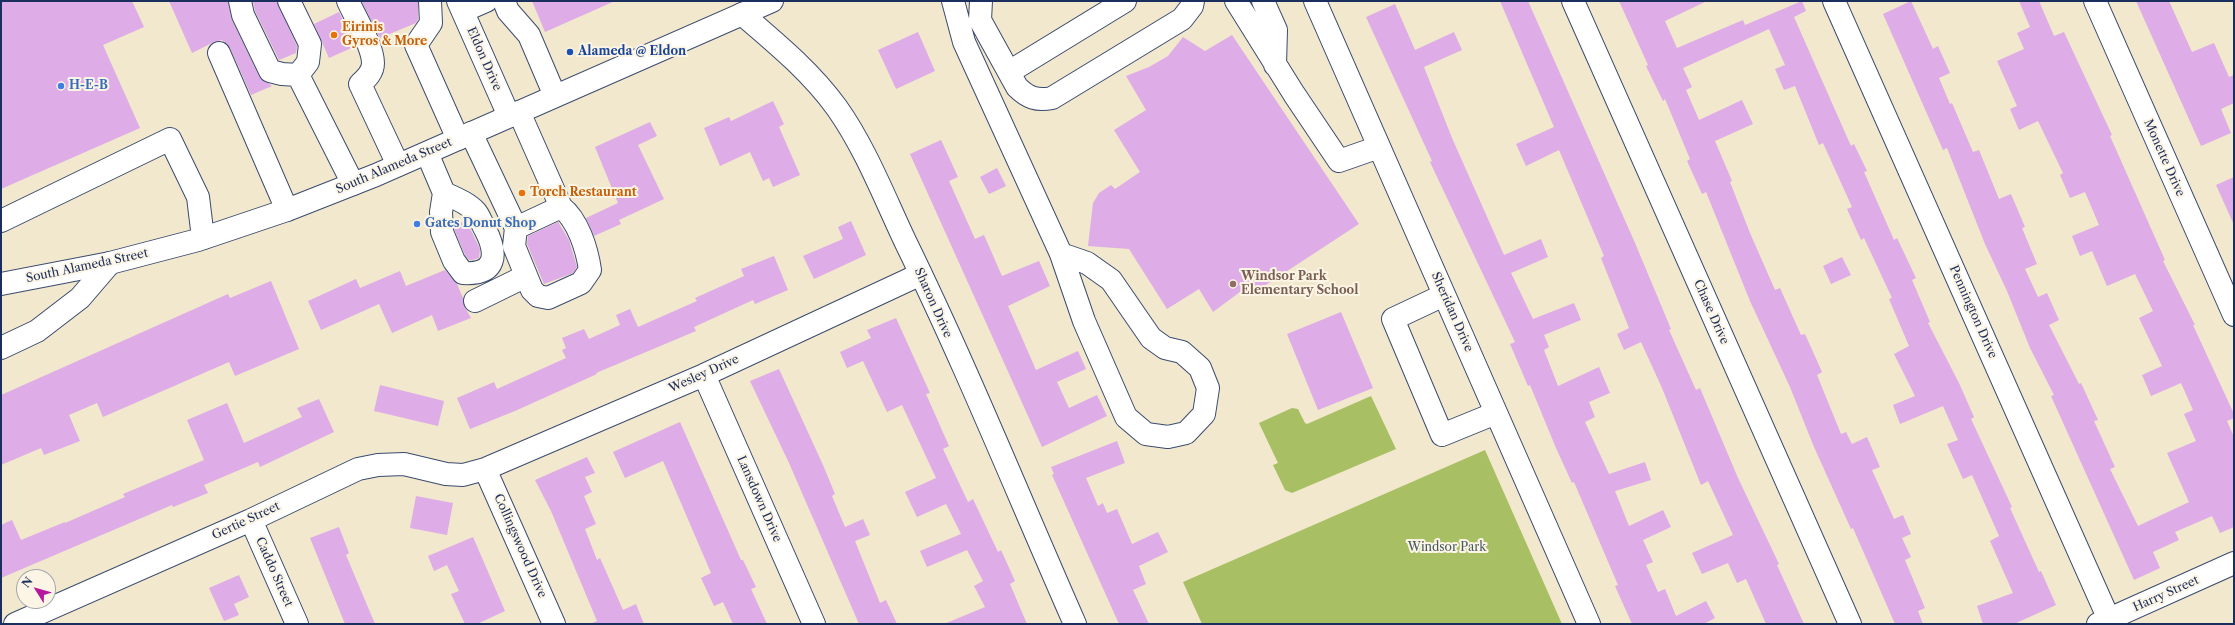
<!DOCTYPE html>
<html>
<head>
<meta charset="utf-8">
<style>
  body { margin:0 }
  #map { position:relative; width:2235px; height:625px; overflow:hidden; background:#f1e8cd; font-family:"Libre Caslon Text",serif }
  canvas { display:block }
  .frame { position:absolute; inset:0; border:2px solid #1b2f5e; pointer-events:none }
  .north { position:absolute; left:16px; top:569px; width:40px; height:40px; box-sizing:border-box; background:#fcf5e5; border:1px solid #a2a6af; border-radius:50%; rotate:307deg; font-size:11px; font-weight:700; line-height:16px; text-align:center; color:#1b2f5e }
  .north::after { content:''; display:block; margin:auto; width:14px; height:18px; background:#b5179e; clip-path:polygon(50% 0,100% 100%,50% 72%,0 100%) }
</style>
</head>
<body>
<div id="map">
<canvas width="2235" height="625"></canvas>
<div class="frame"></div>
<div class="north">N</div>
</div>
<script>
const ctx = document.querySelector('canvas').getContext('2d');
ctx.lineJoin = 'round';
function paint(path, color) { ctx.fillStyle = color; ctx.fill(path, 'evenodd'); }
function trace(path, color, width, dash) { ctx.strokeStyle = color; ctx.lineWidth = width; ctx.lineCap = dash ? 'butt' : 'round'; ctx.setLineDash(dash || []); ctx.stroke(path); }
function drawText(font, color, halo, rows, align = 'center') {
  ctx.font = font + ' "Libre Caslon Text",serif'; ctx.lineWidth = 4; ctx.setLineDash([]); ctx.textBaseline = 'middle'; ctx.strokeStyle = halo; ctx.fillStyle = color; for (const [text, x, y, turn = 0] of rows) {
    ctx.save(); ctx.translate(x, y); ctx.rotate((+turn || 0) * Math.PI / 180); ctx.textAlign = isNaN(turn) ? turn : align; if (halo) ctx.strokeText(text, 0, 0); ctx.fillText(text, 0, 0); ctx.restore();
  }
}
paint(new Path2D(`
  M1371,396l25,53 -104,44 -7,-3 -12,-25 5,-2 -19,-40 33,-15 6,1 7,14 2,1z
  M1485,450l77,174h-360l-19,-42z`), '#a8bf64');
paint(new Path2D(`
  M1,1h131l12,26 -41,18 37,83 -139,61z
  M169,1h59l4,19 27,56 13,10 -21,9 -21,-47 -8,-8 -8,2 -22,11z
  M253,1h24l20,45 -1,7 -17,7 -24,-49z
  M364,1h54v18l-2,4 -36,15 -18,-36z
  M532,1h83l-70,31z
  M1500,1h28l107,242 36,86 -2,1 27,60 4,-2 38,90 41,86 -2,1 27,59h-38l-20,-45 -9,4 -9,-20 -26,11 -10,-21 41,-18 -25,-54 -7,4 -39,-97 -21,-46 -17,8 -7,-16 12,-6 -28,-70 3,-2 -45,-106 -33,16 -10,-22 38,-17z
  M1619,1h88l-42,20 12,27 66,-28 2,5 57,-24 4,10 -12,6 57,129 3,-2 13,27 -3,1 30,68 3,-2 19,40 -4,2 18,42 -2,1 31,60 15,34 -3,2 41,88 -2,1 29,64 2,-1 15,34 -42,19h-31l-6,-18 36,-13 -23,-52 9,-5 -27,-61 -9,4 -16,-35 11,-4 -15,-34 -43,18 -7,-19 22,-9 -21,-42 15,-8 -20,-47 3,-1 -28,-60 -3,2 -14,-31 5,-2 -29,-64 -4,2 -24,-59 -11,4 -9,-21 10,-4 -16,-36 -86,39 9,19 -6,3 13,30 43,-20 11,24 -38,17 17,40 -2,1 20,51 25,57 5,-2 21,47 4,-1 17,38 -5,3 24,59 5,-2 6,12 15,-7 13,30 -8,3 22,49 9,-4 8,19 -9,4 9,19 -6,3 20,48 -7,3 5,13h-28l-42,-96 -2,1 -37,-82 -24,-60 -40,-86 -44,-109 -4,2 -15,-33 3,-2 -25,-60 -2,2 -17,-35 2,-1z
  M1911,1l22,48 5,-3 12,27 -11,5 11,26 2,-1 21,49 6,-2 20,49 12,-5 14,33 -3,1 15,36 -12,5 13,28 9,-4 12,27 -10,5 30,59 2,-1 17,37 -4,1 21,46 -5,2 28,57 51,-24 -22,-49 29,-12 -12,-27 9,-4 -12,-27 -30,13 -9,-21 20,-9 -23,-48 14,-7 -18,-37 -28,12 -15,-35 -12,5 -8,-20 27,-11 -14,-33 -15,6 -10,-23 3,-2 -25,-52 -19,9 -9,-21 7,-3 -20,-45 27,-12 -7,-16 13,-6 -11,-26h20l15,35 10,-4 48,103 -2,1 55,124 -2,1 32,64h-2l41,89v4l-7,3 7,16v90l-14,6 -8,-17 -37,16 4,8 -26,12 7,16 -26,12 -83,-184 3,-1 -24,-47 -23,-57 -22,-47 -38,-96 -4,2 -60,-136z
  M2136,1h33l23,51 22,-9 15,34 5,-2v28l-13,6 10,24 -30,13z
  M1395,4l20,46 39,-18 8,18 -38,17 28,71 52,117 37,-16 7,18 -37,16 22,46 41,-16 7,17 -37,15 5,12 -5,3 14,36 41,-19 11,26 -21,9 6,15 -10,5 24,52 36,-12 6,18 -36,11 14,35 34,-16 8,17 -28,13 10,22 -7,3 12,27 7,-3 11,27 30,-15 9,17 -11,6h-72l-17,-38 3,-1 -44,-103 -2,1 -16,-35 -26,-63 -2,1 -18,-42 5,-2 -85,-180 2,-1 -66,-144z
  M339,12l17,34 -27,12 -15,-34z
  M918,32l17,39 -39,18 -18,-39z
  M1232,35l127,189 -107,70 -4,-8 -35,26 -14,-23 -32,20 -38,-60 -41,-3 5,-43 6,-10 12,-8 4,4 25,-17 -26,-42 32,-20 -20,-34 23,-9 19,-11 15,-19 22,14z
  M773,101l11,23 -5,3 21,48 -27,12 -4,-9 -6,3 -13,-29 -30,14 -16,-38 25,-11 2,4z
  M650,122l7,14 -19,9 26,54 -45,21 2,4 -27,12 -8,-18 32,-15 -23,-56z
  M941,140l17,37 -9,4 26,58 9,-4 18,41 37,-15 11,25 -42,20 28,64 42,-19 8,18 -29,13 12,26 28,-13 10,21 -65,31 -132,-293z
  M997,168l9,18 -17,8 -9,-17z
  M2234,177v48l-18,-40z
  M466,220l14,29 -1,9 -7,2h-3l-4,-5 -11,-26v-2z
  M851,221l15,34 -52,24 -11,-23 40,-17 -5,-12z
  M558,222l11,18 8,27 -4,6 -29,11 -17,-40 1,-8z
  M774,256l14,34 -33,14 -2,-4 -59,27 2,4 -100,42 1,1 -82,37 -45,18 -13,-31 37,-16 3,7 69,-31 -4,-8 4,-2 -4,-10 22,-9 5,10 31,-14 -4,-10 14,-6 8,18 59,-26 -2,-3 49,-22 -3,-7z
  M1842,257l9,18 -20,9 -8,-18z
  M445,270l12,14 6,14 1,8 7,12 -33,13 -6,-16 -40,18 -13,-29 -58,26 -13,-29 48,-22 4,9 40,-17 6,15z
  M271,281l28,68 -64,27 -6,-14 -126,55 -6,-14 -28,12 11,26 -36,14 -3,-7 -40,17v-70l227,-101 2,4z
  M1341,312l32,76 -55,22 -31,-76z
  M896,318l34,75 -4,1 23,52 -6,3 25,53 5,-3 25,53 3,-2 14,31 -5,3 17,40h-83l41,-17 -11,-21 9,-5 -16,-31 -40,17 -7,-16 41,-17 -15,-30 -29,13 -12,-25 31,-14 -34,-73 -15,7 -24,-51 -16,7 -7,-16 31,-14 -4,-8z
  M779,369l44,96 12,29 -3,2 13,31 18,-8 7,16 -15,6 25,62 6,-3 11,24h-38l-70,-161 -39,-82z
  M380,385l64,16 -6,25 -64,-15z
  M319,399l15,33 -74,35 -2,-5 -54,23 4,8 -35,14 -1,-2 -171,73v-53l11,-5 9,20 44,-18v1l60,-26 -2,-3 81,-34 -17,-40 40,-17 17,40 58,-26 -5,-9z
  M680,422l61,138h2l13,27 -5,2 16,35h-34l-10,-22 -9,4 -13,-28 10,-5 -48,-112 -38,17 -12,-26z
  M1117,441l8,22 -39,15 12,28 5,-3 4,10 10,-4 15,35 26,-12 10,20 -29,14 7,18 -13,6 16,34h-30l-67,-149 2,-1 -3,-7z
  M587,457l8,16 -10,4 7,15 -8,4 12,28 -11,5 12,31 3,-2 23,52 13,-6 8,20h-54l7,-3 -46,-110 -16,-31z
  M416,496l37,7 -6,32 -37,-7z
  M339,527l10,26 -3,2 29,69h-30l-35,-86z
  M473,537l32,74 -28,13h-12l-14,-30 8,-3 -12,-26 -13,6 -6,-15z
  M239,575l10,22 -15,7 5,11 -15,6 -15,-33z`), '#deace7');
const minor = new Path2D(`
  M240,1l3,14 27,56 12,3 16,1
  M289,1l21,43 -2,18 -10,13
  M348,1c7,16 25,45 25,62 0,9 -6,15 -13,21l38,81
  M430,1l1,22 -15,22 42,94
  M458,1l51,115
  M504,1l4,10 21,24 26,61
  M953,1l11,41 97,212 23,67 42,96 20,17 22,3 18,-4 18,-19 4,-26 -8,-20 -18,-16 -17,-4 -14,-10 -40,-58 -24,-17 -26,-9
  M981,1l-1,19 37,67c11,11 20,14 35,11l130,-79 10,-13 1,-5
  M1236,1l58,93 45,67 40,-14
  M1263,1l13,29 -1,35
  M1315,1l274,623
  M1573,1l277,623
  M1834,1l277,623
  M2095,1l139,314
  M463,11l23,-10
  M742,14c34,29 69,58 95,94 29,41 48,91 69,135 61,125 113,254 169,381
  M219,53l68,157
  M1009,72l116,-71
  M298,75l55,109
  M471,133l45,95 -2,18 18,44 6,6 10,2 33,-15 9,-13c-3,-21 -12,-50 -29,-63l-42,-95
  M427,153l17,40 -3,19 1,20 12,29 9,12c34,2 35,-19 22,-44 -3,-5 -5,-12 -9,-17 -8,-9 -21,-14 -32,-19
  M1,221l169,-82 28,58 5,41
  M516,228l45,-21
  M1444,295l-51,24 49,116 54,-22
  M475,301l51,-25
  M1,348l36,-17 43,-33 30,-35
  M704,375l110,249
  M485,469l69,155
  M251,520l46,104
  M15,624l236,-104 107,-51 20,-4 26,-1 42,10 17,1 22,-6 219,-94 217,-101
  M2098,624l136,-61`);
const major = new Path2D(`
  M1,284l109,-21 88,-23 89,-30 89,-35 396,-174`);
trace(minor, '#3b4b6f', 24);
trace(major, '#3b4b6f', 24);
trace(minor, '#fff', 22);
trace(major, '#fff', 22);
for (const [x, y, r, color] of [
  [334,35,4,"#e8710a"],
  [570,52,4,"#1a4fb4"],
  [61,86,4,"#3f7fe0"],
  [522,193,4,"#e8710a"],
  [417,224,4,"#3f7fe0"],
  [1233,284,4,"#8d6e63"]
]) { const dot = new Path2D(); dot.arc(x, y, r, 0, 2 * Math.PI); ctx.fillStyle = color; ctx.fill(dot); trace(dot, '#fcf5e5', 1.5); }
drawText('bold 12px', '#c56008', '#fcf5e5', [
  ["Eirinis",342,28],
  ["Gyros & More",342,42],
  ["Torch Restaurant",530,193]
], 'left');
drawText('bold 12px', '#164399', '#fcf5e5', [
  ["Alameda @ Eldon",578,52]
], 'left');
drawText('12px', '#1b2f5e', '#fcf5e5', [
  ["Eldon Drive",484,59,66],
  ["Monette Drive",2164,158,66],
  ["South Alameda Street",394,166,-23],
  ["South Alameda Street",87,266,-12],
  ["Sharon Drive",933,303,66],
  ["Sheridan Drive",1452,312,66],
  ["Chase Drive",1711,312,66],
  ["Pennington Drive",1973,312,66],
  ["Wesley Drive",704,374,-24],
  ["Lansdown Drive",759,499,66],
  ["Gertie Street",246,521,-25],
  ["Collingswood Drive",520,546,66],
  ["Caddo Street",274,572,66],
  ["Harry Street",2166,594,-24]
]);
drawText('bold 12px', '#366cbe', '#fcf5e5', [
  ["H-E-B",69,86],
  ["Gates Donut Shop",425,224]
], 'left');
drawText('bold 12px', '#785e54', '#fcf5e5', [
  ["Windsor Park",1241,277],
  ["Elementary School",1241,291]
], 'left');
drawText('12px', '#455a60', '#fcf5e5', [
  ["Windsor Park",1447,548]
]);
</script>
</body>
</html>
